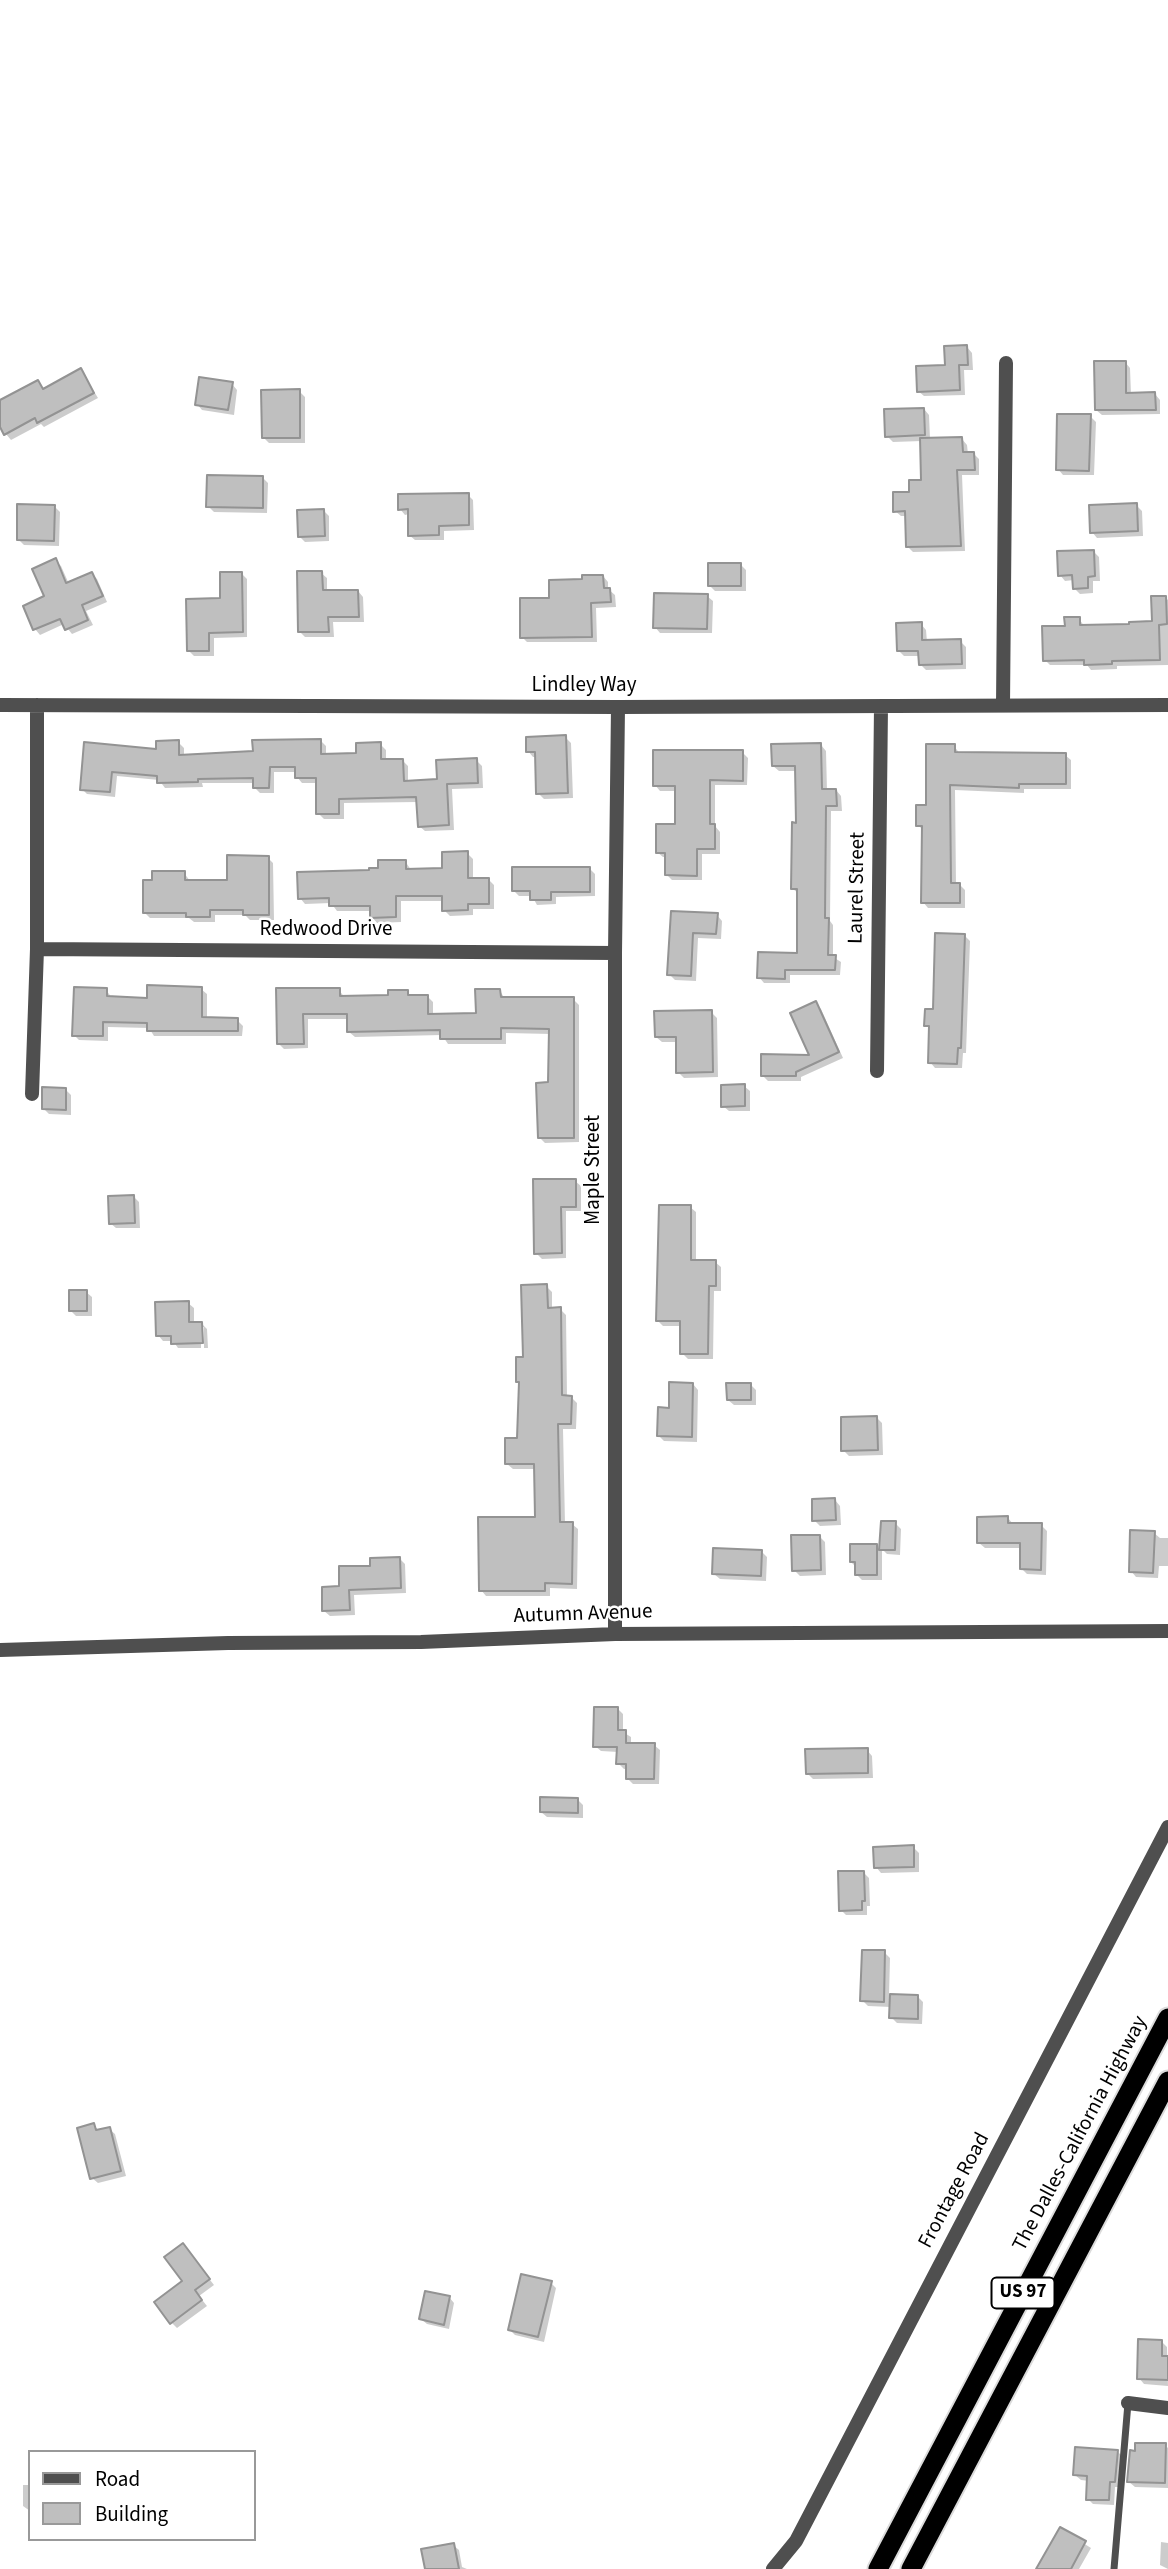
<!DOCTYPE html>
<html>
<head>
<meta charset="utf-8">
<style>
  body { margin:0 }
  #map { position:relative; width:1168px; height:2569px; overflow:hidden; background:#fff; font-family:"Source Sans 3",sans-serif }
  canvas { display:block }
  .legend { position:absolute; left:28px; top:2450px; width:228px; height:91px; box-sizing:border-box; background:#fff; border:2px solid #999; margin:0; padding:9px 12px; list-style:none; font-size:21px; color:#000 }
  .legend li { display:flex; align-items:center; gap:14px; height:35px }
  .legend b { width:35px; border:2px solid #999 }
</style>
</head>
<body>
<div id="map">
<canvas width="1168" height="2569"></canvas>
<ul class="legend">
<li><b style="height:9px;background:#4f4f4f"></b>Road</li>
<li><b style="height:19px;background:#bfbfbf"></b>Building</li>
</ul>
</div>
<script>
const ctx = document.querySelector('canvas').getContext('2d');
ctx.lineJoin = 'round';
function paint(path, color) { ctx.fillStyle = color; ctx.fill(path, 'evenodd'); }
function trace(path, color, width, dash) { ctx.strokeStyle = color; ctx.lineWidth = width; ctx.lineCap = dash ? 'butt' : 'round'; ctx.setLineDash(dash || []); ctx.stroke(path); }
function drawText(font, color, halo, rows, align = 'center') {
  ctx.font = font + ' "Source Sans 3",sans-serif'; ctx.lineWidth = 5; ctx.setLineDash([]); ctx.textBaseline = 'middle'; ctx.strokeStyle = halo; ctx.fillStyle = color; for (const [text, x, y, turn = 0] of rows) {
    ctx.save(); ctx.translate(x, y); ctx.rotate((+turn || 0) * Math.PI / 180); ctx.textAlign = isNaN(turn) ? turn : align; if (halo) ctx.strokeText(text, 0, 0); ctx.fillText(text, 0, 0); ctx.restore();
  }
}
paint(new Path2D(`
  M967,347l5,6 1,17h-9l1,25 -41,1 -6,-5z
  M1125,362l5,6 1,27 24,-1 5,6v14l-58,1 -6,-5z
  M81,370l17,28 -54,29 -3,-3 -30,16 -5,-6 -6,-11v-21l38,-20 7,8z
  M232,384l5,6 -3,25 -32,-5 -5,-6z
  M299,391l6,6v46h-36l-5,-5z
  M924,409l5,6 1,24h32l5,6 1,9h6l5,5v16h-17l3,76 -52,1 -5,-5 -1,-31h-6l-6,-5 28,-29 -1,-41 -29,1 -6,-6z
  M1090,416l6,6 -2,53h-31l-5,-6z
  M262,477l6,6 -1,30 -53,-1 -6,-6z
  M468,495l5,5 1,30 -30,1v9h-29l-6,-5v-21l-4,1 -5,-6z
  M1136,505l6,6 1,25 -46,2 -5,-6z
  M54,506l6,6 -1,34 -35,-1 -6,-6z
  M323,510l6,6v25l-24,1 -6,-6z
  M1094,552l5,5 1,24h-7v12l-13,1 -6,-6v-8l-9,1 -5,-6z
  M55,560l6,6 8,18 23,-10 5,5 10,23 -21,9 7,14 -21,9 -8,-10 -24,11 -5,-6 12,-32z
  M740,564l6,6v21h-31l-5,-5z
  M241,573l6,6v58l-33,1v18h-20l-6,-6z
  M321,573l6,5v14l31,-1 5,6 1,25h-31l1,15h-29l-5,-5z
  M603,576l5,6v7l7,6 1,12 -20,1 1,34h-70l-5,-5 29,-37 33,-19z
  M707,596l6,5 -1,32h-52l-5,-6z
  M1165,597l3,3v65l-51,1v3l-26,1 -4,-5h-37l-5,-5 22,-33 12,-8 6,8 69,-4z
  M921,624l5,6 1,12 33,-1 6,6v22l-40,1 -5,-5 -1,-9h-16l-5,-5z
  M565,737l6,6 2,55 -29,1 -6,-6 -1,-36h-4l-5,-6z
  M321,741l5,5v10l32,-1 22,-11 6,6v11h17l5,5v16l31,-1 37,-21 6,6 1,22 -31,1 2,41 -29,1 -6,-5 -1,-24 -74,1v16h-20l-6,-6v-30h-16l-5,-6 -1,-5h-22v21h-14l-5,-5 -1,-5h-52l1,4 -38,1 -6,-8 -42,-4 -2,21 -28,-3 -5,-5 4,-46 72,8 20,-9 6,6v8l70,-3z
  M821,745l5,6 1,40 9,-1 5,6 1,15h-11l-1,110 3,4v32l8,5 -1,13h-50v8h-26l-5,-6 39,-22 1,-61 -6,-5 5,-65 -1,-53h-18l-6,-5z
  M954,746l6,8 105,1 6,5v29h-47v4l-69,-3 1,95h4l5,5v18h-37l-5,-6 1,-71 -6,-6z
  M742,752l6,6 -1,27h-32v41l5,6v22h-18v26h-30l-5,-5v-18h-4l-6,-5 20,-26v-35h-17l-5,-6z
  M467,853l6,6v21h16l5,5v24h-21v6l-23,1 -6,-6v-9h-43v21l-24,1 -5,-6v-6h-35l-6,-8 -26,1 -5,-6 105,-37 6,9h33z
  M268,858l5,5 1,57h-24l-5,-5h-30v7h-21l-5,-4h-39l-6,-6 40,-39 6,8h38z
  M589,868l6,6v22l-39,1v7l-19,1 -5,-9h-13l-5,-5z
  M672,913l45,2 5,6 -1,18 -23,-1 -2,43 -21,-1 -6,-6z
  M965,936l5,5 -4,112h-3l-1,15h-27l-5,-6 1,-32 -5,-5 9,-14z
  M201,989l6,5v25l30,1 6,6 -1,10h-88l-5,-8 -41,-1v14l-29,-1 -5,-5 32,-45 6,8 37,2z
  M278,990h61l6,8 44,-1 18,-5 5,5 15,-1 6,6v13h45l22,-24 5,8h68l6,6v137l-34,1 -6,-6 11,-53 1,-50 -45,-1v11h-58l-6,-9 -87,2 -6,-5v-13h-41v29l-24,1 -6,-6z
  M815,1003l6,6 22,49 -42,19v4h-33l-6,-6 50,-18z
  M711,1012l6,6 1,59 -34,1 -6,-6v-30h-16l-6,-5z
  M744,1086l6,5v20h-21l-6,-5z
  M66,1090l5,5v20l-22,-1 -6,-6z
  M575,1181l6,5v25h-15v47l-24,1 -6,-6z
  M134,1197l5,5 1,26h-24l-6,-5z
  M690,1207l6,5v50h19l6,5v24h-7l-1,68h-25l-6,-6v-27h-19l-5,-5z
  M546,1286l6,6v17h8l6,6 1,82h4l6,6 -1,26h-13l2,95h7l6,5 -1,60 -27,-1v8h-64l-5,-6 56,-71 -1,-50h-23l-6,-5 12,-25 2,-55 -3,-3z
  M86,1292l6,5v19h-16l-5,-5z
  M188,1303l6,5v16h8l5,5 1,19h-4v-21h-3v21h-23l-5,-7h-10l-5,-6z
  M693,1384l5,6 -1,52 -33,-1 -5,-5 11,-27z
  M750,1384l6,6v15h-22l-6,-5z
  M877,1418l5,5 1,32 -34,1 -6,-6z
  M835,1500l5,6 1,19 -21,1 -6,-6z
  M1008,1518l5,6 28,1 6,6 -1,44 -19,-1 -5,-5v-21h-37l-6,-5z
  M882,1523h13l6,6 -1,26 -13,-1 -5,-5v31h-20l-6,-6v-7l-5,-5 25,-16 5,5z
  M1154,1533l6,5h8v28h-9l-1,12 -22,-1 -5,-6z
  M819,1536l6,6 1,33 -26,1 -6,-6z
  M761,1551l6,6 -1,24 -46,-2 -6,-5z
  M400,1559l5,5 1,29 -52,2 1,20 -25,1 -6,-5 17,-23 31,-21z
  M618,1709l5,5v18l8,5v8h23l6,5 -1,34h-26l-6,-6v-9h-3l-6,-6v-11l-17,-1 -6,-5z
  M867,1750l5,6 1,22 -60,1 -6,-6z
  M577,1799l6,6v13l-36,-1 -6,-5z
  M913,1847l6,6v19l-38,1 -5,-6z
  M863,1872l6,6 1,28h-3v9h-21l-5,-5z
  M884,1952l6,6 -1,38 29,1 5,5 -1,22 -25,-1 -6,-6v-10l-23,-1 -6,-6z
  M93,2125l6,6 10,-2 6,5 11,42 -28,7 -6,-5z
  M183,2245l31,40 -15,11 8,10 -30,22 -6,-6 13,-40z
  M551,2283l5,5 -12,54 -29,-7 -5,-5z
  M449,2297l5,6 -5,26 -22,-5 -6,-5z
  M1162,2342l5,5 1,39 -24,-2 -5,-6z
  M1165,2445l3,3v40l-33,-1 -6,-5z
  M1117,2451l6,6 -3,30h-5l-1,18 -21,-1 -5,-5 1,-18 -8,-1 -6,-5z
  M23,2485h7v26l-7,-5z
  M1061,2529l30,19 -12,21h-41z
  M1161,2542l7,1v26l-8,-4z
  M453,2545l6,5 3,17 5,2h-41z`), '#0003');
const building = new Path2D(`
  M967,345l1,20h-9l1,25 -43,2 -1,-26 29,-1 -1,-19z
  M1094,361h32v32l29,-1 1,18h-61z
  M81,368l13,25 -57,30 -2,-5 -31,17 -4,-8v-27l38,-20 5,9z
  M199,377l34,5 -5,28 -33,-5z
  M300,389v49h-38l-1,-48z
  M924,408l1,27 -40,2 -1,-28z
  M1057,414h34l-2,57 -33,-1z
  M962,437l1,15h11l1,18h-18l4,76 -55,1 -1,-36 -12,1v-20h16v-12h12l-1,-42z
  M207,475l56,1v32l-57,-1z
  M469,493v32l-30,1v9l-31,1v-27l-10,1v-16z
  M1137,503l1,28 -48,2 -1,-28z
  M17,504l38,1 -1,36 -37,-1z
  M324,509l1,27 -27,1 -1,-27z
  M1094,550l1,26 -7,1v11l-15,1 -1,-14 -14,1 -1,-25z
  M56,558l10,25 26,-11 11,24 -21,9 6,15 -23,10 -5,-11 -27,11 -10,-24 21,-10 -12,-27z
  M708,563h33v23h-33z
  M297,571h25l1,19h35l1,27h-31l1,15h-31z
  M220,572h22l1,60 -34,1v18h-22l-1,-52 34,-1z
  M582,575h21l1,13h6l1,14 -20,1 1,34 -72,1v-40h29v-18l33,-1z
  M654,593l54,1 -1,35 -54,-1z
  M1151,596h15l1,28 -8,1 1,35 -48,1v3l-28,1v-5l-41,1 -1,-35h23l-1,-9h16v8l49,-1v-2l23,-1z
  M922,622v18l39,-1 1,25 -43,1 -1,-14h-21l-1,-28z
  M566,735l2,58 -32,1 -1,-42h-9v-15z
  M321,739v15l35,-1v-10l25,-1v17h22l1,22 33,-2 -1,-19 41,-2 1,25 -31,1 2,41 -31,2 -2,-30 -77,2v15h-23v-36h-21v-11h-25l-1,21h-16v-10l-55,1v3l-41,1v-7l-45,-4 -2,20 -30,-2 4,-48 72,7v-8l23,-1v15l74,-4 -1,-11z
  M821,743l1,46h14l1,17h-11l-1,112h4l-1,37h8l-1,15h-50v9l-28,-1 1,-26 39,1v-64h-6l1,-67 4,1 -1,-57h-23l-1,-22z
  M926,744h29v8l111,1v31h-47v4l-69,-3 1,98h9v20h-39l1,-77h-6v-21h10z
  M653,750h90v31l-33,-1v44h5v25h-18v27l-32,-1v-22h-9v-29h19v-38h-22z
  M468,851v27h21v26h-21v6l-26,1v-15h-46v21l-26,1v-12h-41v-8l-31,1 -1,-27 72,-2v-2h9v-8h28v9l36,-1v-16z
  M227,855l42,1v59h-26v-5h-33v7h-24v-4h-43v-33h9v-9h33v9h42z
  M512,867h78v25h-39v8h-21v-9h-18z
  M671,911l47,2 -2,21 -23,-1 -2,43 -24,-1z
  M935,933l30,1 -4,114h-3l-1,16 -29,-1 1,-37h-5l1,-17h8z
  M147,985l55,2v30l36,1v13h-91v-8l-44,-1v14h-31l2,-49 33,1v8l40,2z
  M276,988h64v8l48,-1v-5h20v5h20v19l48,-1 -1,-24h25l1,8h73v141h-36l-2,-55 12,-1 1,-53 -48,-1v11h-61v-9l-93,2v-18h-44l1,30h-27z
  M816,1001l23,51 -43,20v4h-35v-22l48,1 -19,-42z
  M712,1010l1,62 -37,1v-36h-21l-1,-26z
  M745,1084v22l-24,1v-22z
  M42,1087l24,1v22l-24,-1z
  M533,1179h43v28h-15l1,46 -28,1z
  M134,1195l1,28 -26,1 -1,-28z
  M659,1205h32v55h25v26h-7l-1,68h-28v-33h-24z
  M547,1284l1,24 13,-1 1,88 10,1 -1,28h-13l2,98h13l-1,62 -27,-1v8h-66l-1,-74h57l-1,-53h-29v-26h12l2,-56h-3v-25h7l-2,-72z
  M69,1290h18v21h-18z
  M189,1301v21h13l1,21 -32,1v-8h-15l-1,-34z
  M669,1382l24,1 -1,54 -35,-1 1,-29 11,1z
  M726,1383h25v17h-24z
  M877,1416l1,34 -37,1v-34z
  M835,1498l1,22 -24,1v-22z
  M1008,1516v7h34l-1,47 -21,-1v-26h-43v-26z
  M881,1521h15l-1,29h-16z
  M1130,1530l25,1 -2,42 -24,-1z
  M791,1535h29l1,35 -29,1z
  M850,1544h27v31h-22v-13h-5z
  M713,1548l49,2 -1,26 -49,-2z
  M400,1557l1,31 -52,2 1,20 -28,1v-24l17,-1v-20h31v-8z
  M594,1707h24v23h8v13h29l-1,36h-28v-15h-10l1,-17h-24z
  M868,1748v25l-62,1 -1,-25z
  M540,1797l38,1v15l-38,-1z
  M914,1845v22l-40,1 -1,-21z
  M838,1871h26l1,30h-3v9l-23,1z
  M862,1950h23l-1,52 -24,-1z
  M890,1994l28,1v24l-29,-1z
  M94,2123l2,7 14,-3 11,44 -31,8 -13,-51z
  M183,2243l27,36 -15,11 7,10 -32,24 -16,-22 28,-21 -18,-24z
  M521,2274l31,7 -14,56 -30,-7z
  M425,2291l25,5 -6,29 -25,-6z
  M1138,2339l24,1v16h6v24l-31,-1z
  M1135,2443h31l-1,40 -38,-1 3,-32 5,1z
  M1075,2447l43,3 -3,32h-5l-1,18h-23l1,-24 -14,-1z
  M1060,2527l26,14 -15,28h-35z
  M454,2543l5,26h-34l-4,-20z`);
paint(building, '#bfbfbf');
trace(building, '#939393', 2);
const trunk = new Path2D(`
  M878,2569l290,-551
  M911,2569l257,-488`);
trace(trunk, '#dbdbdb', 23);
trace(new Path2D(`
  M1114,2569l14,-166`), '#4f4f4f', 7);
trace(new Path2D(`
  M0,705l618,2 550,-2
  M1003,705l3,-342
  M37,949l578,4
  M877,1071l4,-365
  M32,1094l5,-145v-244
  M615,1634v-681l3,-246
  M0,1650l228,-7 193,-1 194,-8 553,-3
  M1128,2403l40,5
  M773,2569l23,-28 372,-714`), '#4f4f4f', 14);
trace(trunk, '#000', 19);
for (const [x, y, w] of [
  [1023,2293,63]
]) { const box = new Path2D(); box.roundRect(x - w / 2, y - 15.5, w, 31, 5); ctx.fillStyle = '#fff'; ctx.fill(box); trace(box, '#000', 2); }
drawText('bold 19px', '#000', null, [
  ["US 97",1023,2293]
]);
drawText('21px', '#000', '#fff', [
  ["Lindley Way",584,686],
  ["Laurel Street",858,888,-89],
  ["Redwood Drive",326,930],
  ["Maple Street",594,1170,-90],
  ["Autumn Avenue",583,1615,-2],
  ["The Dalles-California Highway",1081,2134,-62],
  ["Frontage Road",955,2191,-62]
]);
</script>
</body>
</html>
